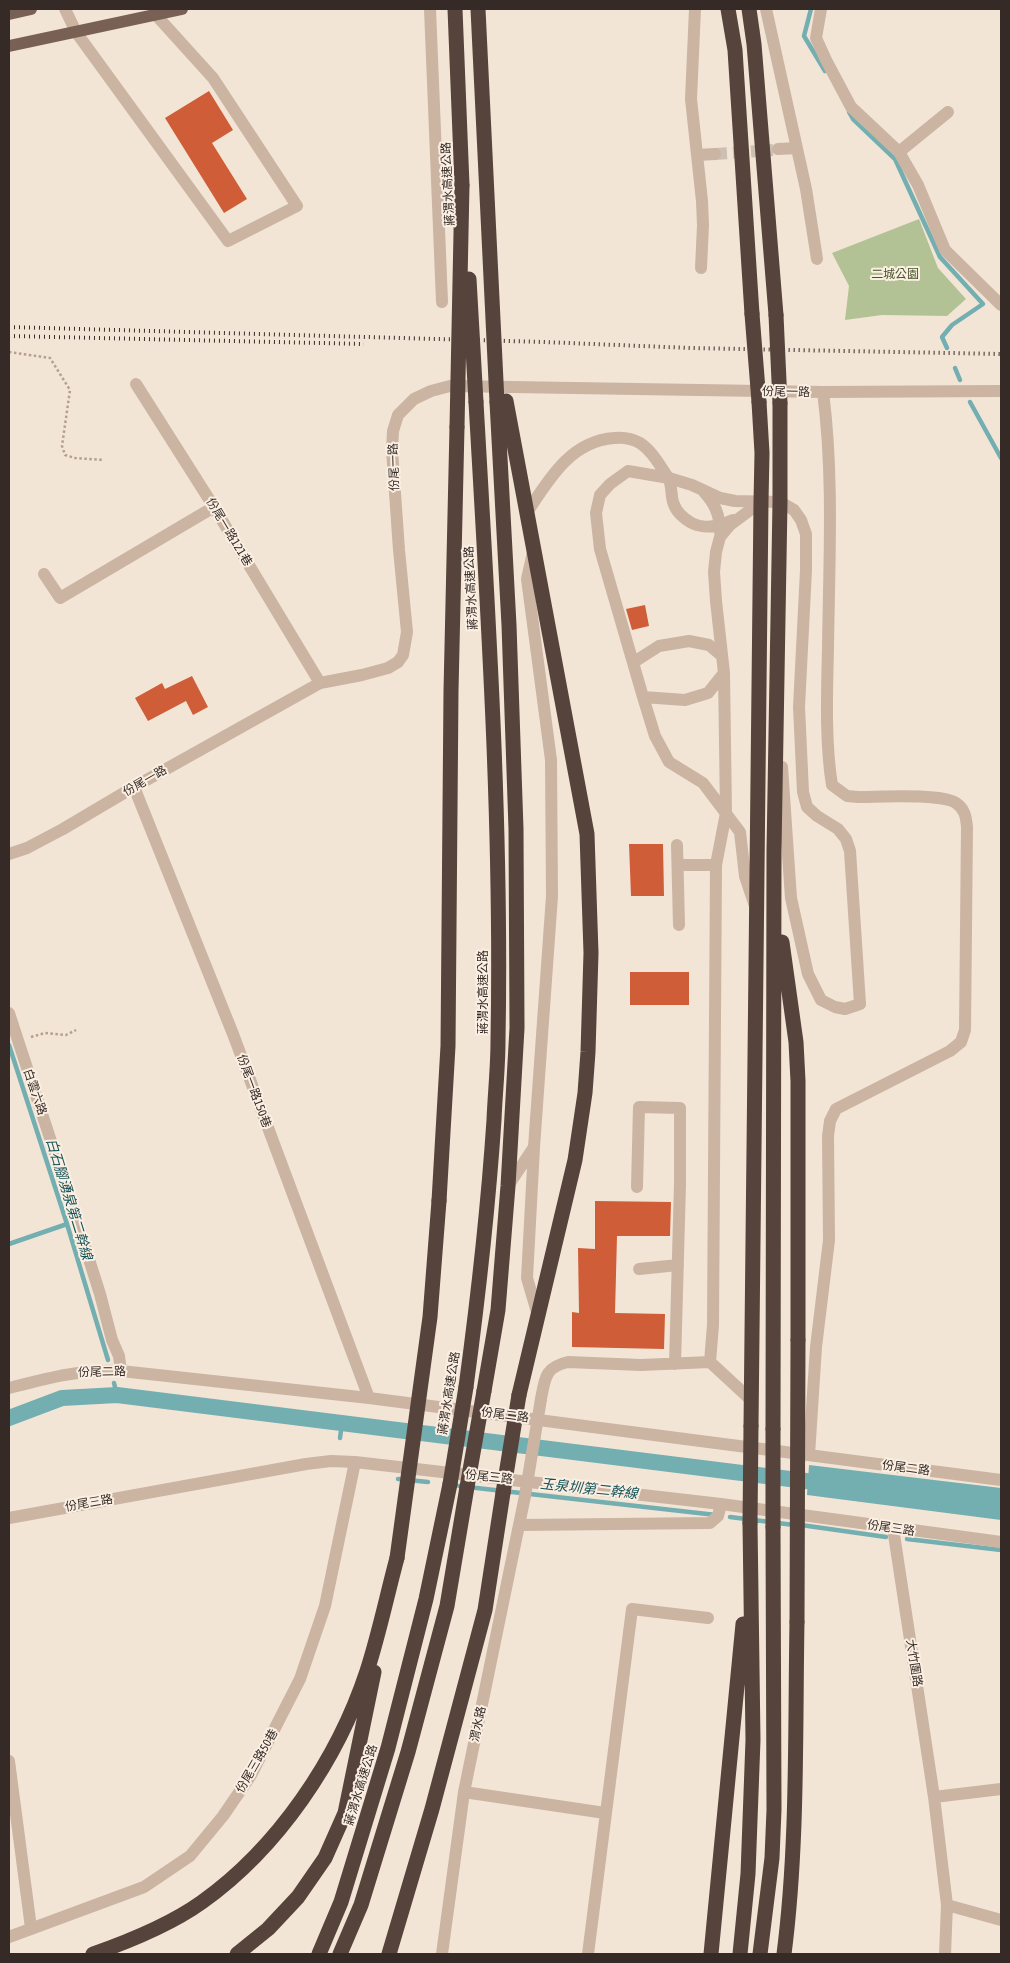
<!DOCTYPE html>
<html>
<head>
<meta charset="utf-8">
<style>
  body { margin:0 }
  #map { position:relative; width:1010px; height:1963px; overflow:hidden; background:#f2e5d6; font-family:"Asap Condensed",sans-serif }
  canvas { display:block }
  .frame { position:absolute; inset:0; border:10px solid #352a25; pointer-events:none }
</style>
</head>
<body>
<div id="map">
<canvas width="1010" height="1963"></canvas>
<div class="frame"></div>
</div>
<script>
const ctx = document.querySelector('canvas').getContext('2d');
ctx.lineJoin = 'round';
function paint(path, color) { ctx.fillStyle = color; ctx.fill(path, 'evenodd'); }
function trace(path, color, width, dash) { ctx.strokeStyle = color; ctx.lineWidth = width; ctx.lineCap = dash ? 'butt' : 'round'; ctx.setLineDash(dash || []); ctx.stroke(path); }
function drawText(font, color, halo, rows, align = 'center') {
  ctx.font = font + ' "Asap Condensed","Noto Sans TC",sans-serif'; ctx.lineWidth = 4; ctx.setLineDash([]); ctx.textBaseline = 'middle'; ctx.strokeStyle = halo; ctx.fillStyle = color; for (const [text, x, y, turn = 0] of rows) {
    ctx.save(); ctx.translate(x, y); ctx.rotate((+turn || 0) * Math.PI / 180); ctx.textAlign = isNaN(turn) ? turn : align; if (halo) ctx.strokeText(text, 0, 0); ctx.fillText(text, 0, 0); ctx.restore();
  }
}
paint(new Path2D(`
  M919,219l19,49 28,31 -19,17 -65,-1 -37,5 4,-34 -17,-33z`), '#b3c295');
paint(new Path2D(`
  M809,1465l192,23v32l-194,-25z`), '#73aeb1');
trace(new Path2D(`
  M811,9l-7,27 21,35
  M849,112l4,7 42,40 45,98 43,47 -31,21 -10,12 5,11
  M955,368l5,12
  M970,402l31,56
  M9,1045l58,179 41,136
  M9,1244l58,-20
  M114,1383l3,12
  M340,1438l2,-15
  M398,1479l30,3
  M459,1486l257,29
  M730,1517l64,8
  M801,1525l85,12
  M907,1539l94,11`), '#73aeb1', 4.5);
trace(new Path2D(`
  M9,1418l53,-20 55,-3 713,89`), '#73aeb1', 16);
paint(new Path2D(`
  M209,91l24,39 -21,13 35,56 -23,14 -59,-95z
  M645,605l4,21 -17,4 -6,-21z
  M192,676l16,31 -15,8 -7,-14 -38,20 -13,-23 27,-15 3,6z
  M629,844h34l1,52h-33z
  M630,972h59v33h-59z
  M595,1201l76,1 -1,34h-53l-2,77 50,1 -1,35 -92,-2v-35l7,1 -1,-65 17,1z`), '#cf5d37');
trace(new Path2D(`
  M715,154l58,-4`), '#ccc0b3', 12, [12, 6]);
trace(new Path2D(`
  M9,352l41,6 20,32 -8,56 3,9 10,3 29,2
  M31,1037l14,-4 21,2 10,-5`), '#b79e8b', 2.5, [2.5, 2.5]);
trace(new Path2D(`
  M65,9l11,23 152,209 69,-35 -84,-128 -57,-63
  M430,9l12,293
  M695,9l-4,90 11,102 1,24 -2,43
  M766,9l40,180 11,70
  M821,9l-5,29 10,22 25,47 48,45 19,33 27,65 56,55
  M778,149l19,-1
  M899,152l49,-40
  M697,155l18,-1
  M136,384l78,123 106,176
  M704,492c11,12 16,23 16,40
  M528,511c21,-32 43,-70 86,-73 9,-1 19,1 26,5 12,8 19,21 27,33 8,11 0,24 13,38 16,17 34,15 53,6
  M44,574l16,24 154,-91
  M634,662l25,-16 30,-5 20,4 13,11
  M643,697l42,3 23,-7 16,-20
  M134,787l99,247 136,364
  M677,845l2,80
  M9,854l18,-6 36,-19 71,-42 186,-104 42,-8 26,-7 10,-6 5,-7 4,-23 -8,-82 -7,-100 1,-19 5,-16 16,-16 17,-8 19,-5 373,6 178,-1
  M678,865h38
  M755,906l-10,-30 -5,-44 -37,-49 -34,-21 -14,-26 -12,-39 -43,-148 -4,-36 4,-18 10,-11 18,-13 41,7 23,7 28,13 15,3 45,1 14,8 7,10 5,14v36l-7,137 4,85 4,15 10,9 21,13 8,10 4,12 10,153 -15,5 -10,-2 -14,-7 -13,-26 -17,-76 -9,-131
  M9,1013l60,183 31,98 12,46 7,16 2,15
  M534,1148l-7,130 10,34
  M508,1186l26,-39 18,-251 -1,-136 -24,-181 6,-27
  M637,1187l2,-80 41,1v76l-5,180
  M639,1269l39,-4
  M9,1388c39,-10 72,-19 112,-17l248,27 632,82
  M541,1399c4,-21 4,-32 27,-37l73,3 69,-3
  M750,1399l-40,-37 3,-37 3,-460 10,-52 -2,-140 -8,-72 -2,-29 2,-20 4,-15 10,-12 31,-23
  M809,1455l7,-108 13,-107 -1,-104 2,-15 6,-12 114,-58 11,-9 4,-12 2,-203c-1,-10 -2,-18 -11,-24 -15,-10 -77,-6 -98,-6l-11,-1 -15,-11c-7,-43 -5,-93 -4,-137 1,-85 6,-171 -5,-256
  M9,1518l297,-54 25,-3 24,1 366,42 280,38
  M519,1525l191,-2 8,-7 3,-12
  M893,1528l41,269 13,108 -2,49
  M9,1761l22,167
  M464,1792l141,21
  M934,1797l67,-8
  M947,1905l54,15
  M9,1937l135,-50 46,-31 33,-40 28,-41 49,-96 25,-73 30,-144
  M442,1954l22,-162 61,-296
  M588,1954l44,-345 76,9`), '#cbb4a1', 12);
trace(new Path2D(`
  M9,14l22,-5
  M9,46l173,-37`), '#786054', 12);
trace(new Path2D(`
  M455,9l7,176
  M728,9l7,41 17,264
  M749,9l5,35 22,271
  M506,401l81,433 4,119 -3,99 -3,41 -10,67 -56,235
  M782,942l14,100 2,39v259
  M439,1201l9,-155 3,-355 6,-264
  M466,1387c12,-89 22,-177 28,-267 1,-26 4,-52 4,-79 4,-213 -10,-426 -22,-639
  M484,1391l14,-81 10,-124 9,-158 -1,-199 -7,-204 -12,-223
  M751,1426l10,-924 1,-49 -3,-51
  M773,1429l1,-579 6,-348v-99
  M93,1954c37,-13 77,-29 109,-52 76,-54 136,-143 165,-231 12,-37 20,-76 30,-113
  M237,1954l31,-25 30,-32 27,-39 20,-45 29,-141
  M319,1954l22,-52 47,-154 38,-149 24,-115
  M340,1954l21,-49 47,-153 39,-146 20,-119
  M389,1954l43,-145 53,-199 18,-117
  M711,1954l32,-330
  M740,1954l8,-80 5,-134 -3,-217
  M760,1954l12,-96 2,-48 -1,-283
  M784,1954c14,-109 11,-222 13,-332`), '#56433b', 15);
trace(new Path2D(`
  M9,327l535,15 146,6 311,6
  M9,336l355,8`), '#352a25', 4, [1, 4]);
trace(new Path2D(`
  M525,1496l16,-97`), '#cbb4a1', 12);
trace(new Path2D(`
  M478,9l19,393
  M469,279l7,123
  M752,314l7,88
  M776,315l4,88
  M457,427l5,-242
  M773,1429v98
  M450,1484l16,-97
  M467,1487l17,-96
  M503,1493l16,-98
  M750,1523l1,-97
  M397,1558l33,-241 9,-116
  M797,1622l1,-282`), '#56433b', 15);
drawText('12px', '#352a25', '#faefe2', [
  ["蔣渭水高速公路",448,184,-93],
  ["份尾一路",786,392,1],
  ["份尾一路",394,467,-92],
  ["份尾一路121巷",229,532,59],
  ["蔣渭水高速公路",471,588,-93],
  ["份尾一路",145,781,-30],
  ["蔣渭水高速公路",483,992,-90],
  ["份尾一路150巷",254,1091,70],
  ["白雲六路",35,1092,71],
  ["份尾二路",102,1372,-1],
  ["蔣渭水高速公路",449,1393,-81],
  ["份尾二路",505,1415,7],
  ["份尾二路",906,1468,7],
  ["份尾三路",489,1477,6],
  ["份尾三路",89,1503,-10],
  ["份尾三路",891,1528,8],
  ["大竹圍路",914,1663,81],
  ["渭水路",478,1724,-78],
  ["份尾三路50巷",257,1761,-60],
  ["蔣渭水高速公路",361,1785,-73]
]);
drawText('12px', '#445427', '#faefe2', [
  ["二城公園",895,274]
]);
drawText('italic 14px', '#185459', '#faefe2', [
  ["白石腳湧泉第二幹線",69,1199,73],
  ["玉泉圳第二幹線",589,1489,6]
]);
</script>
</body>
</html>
